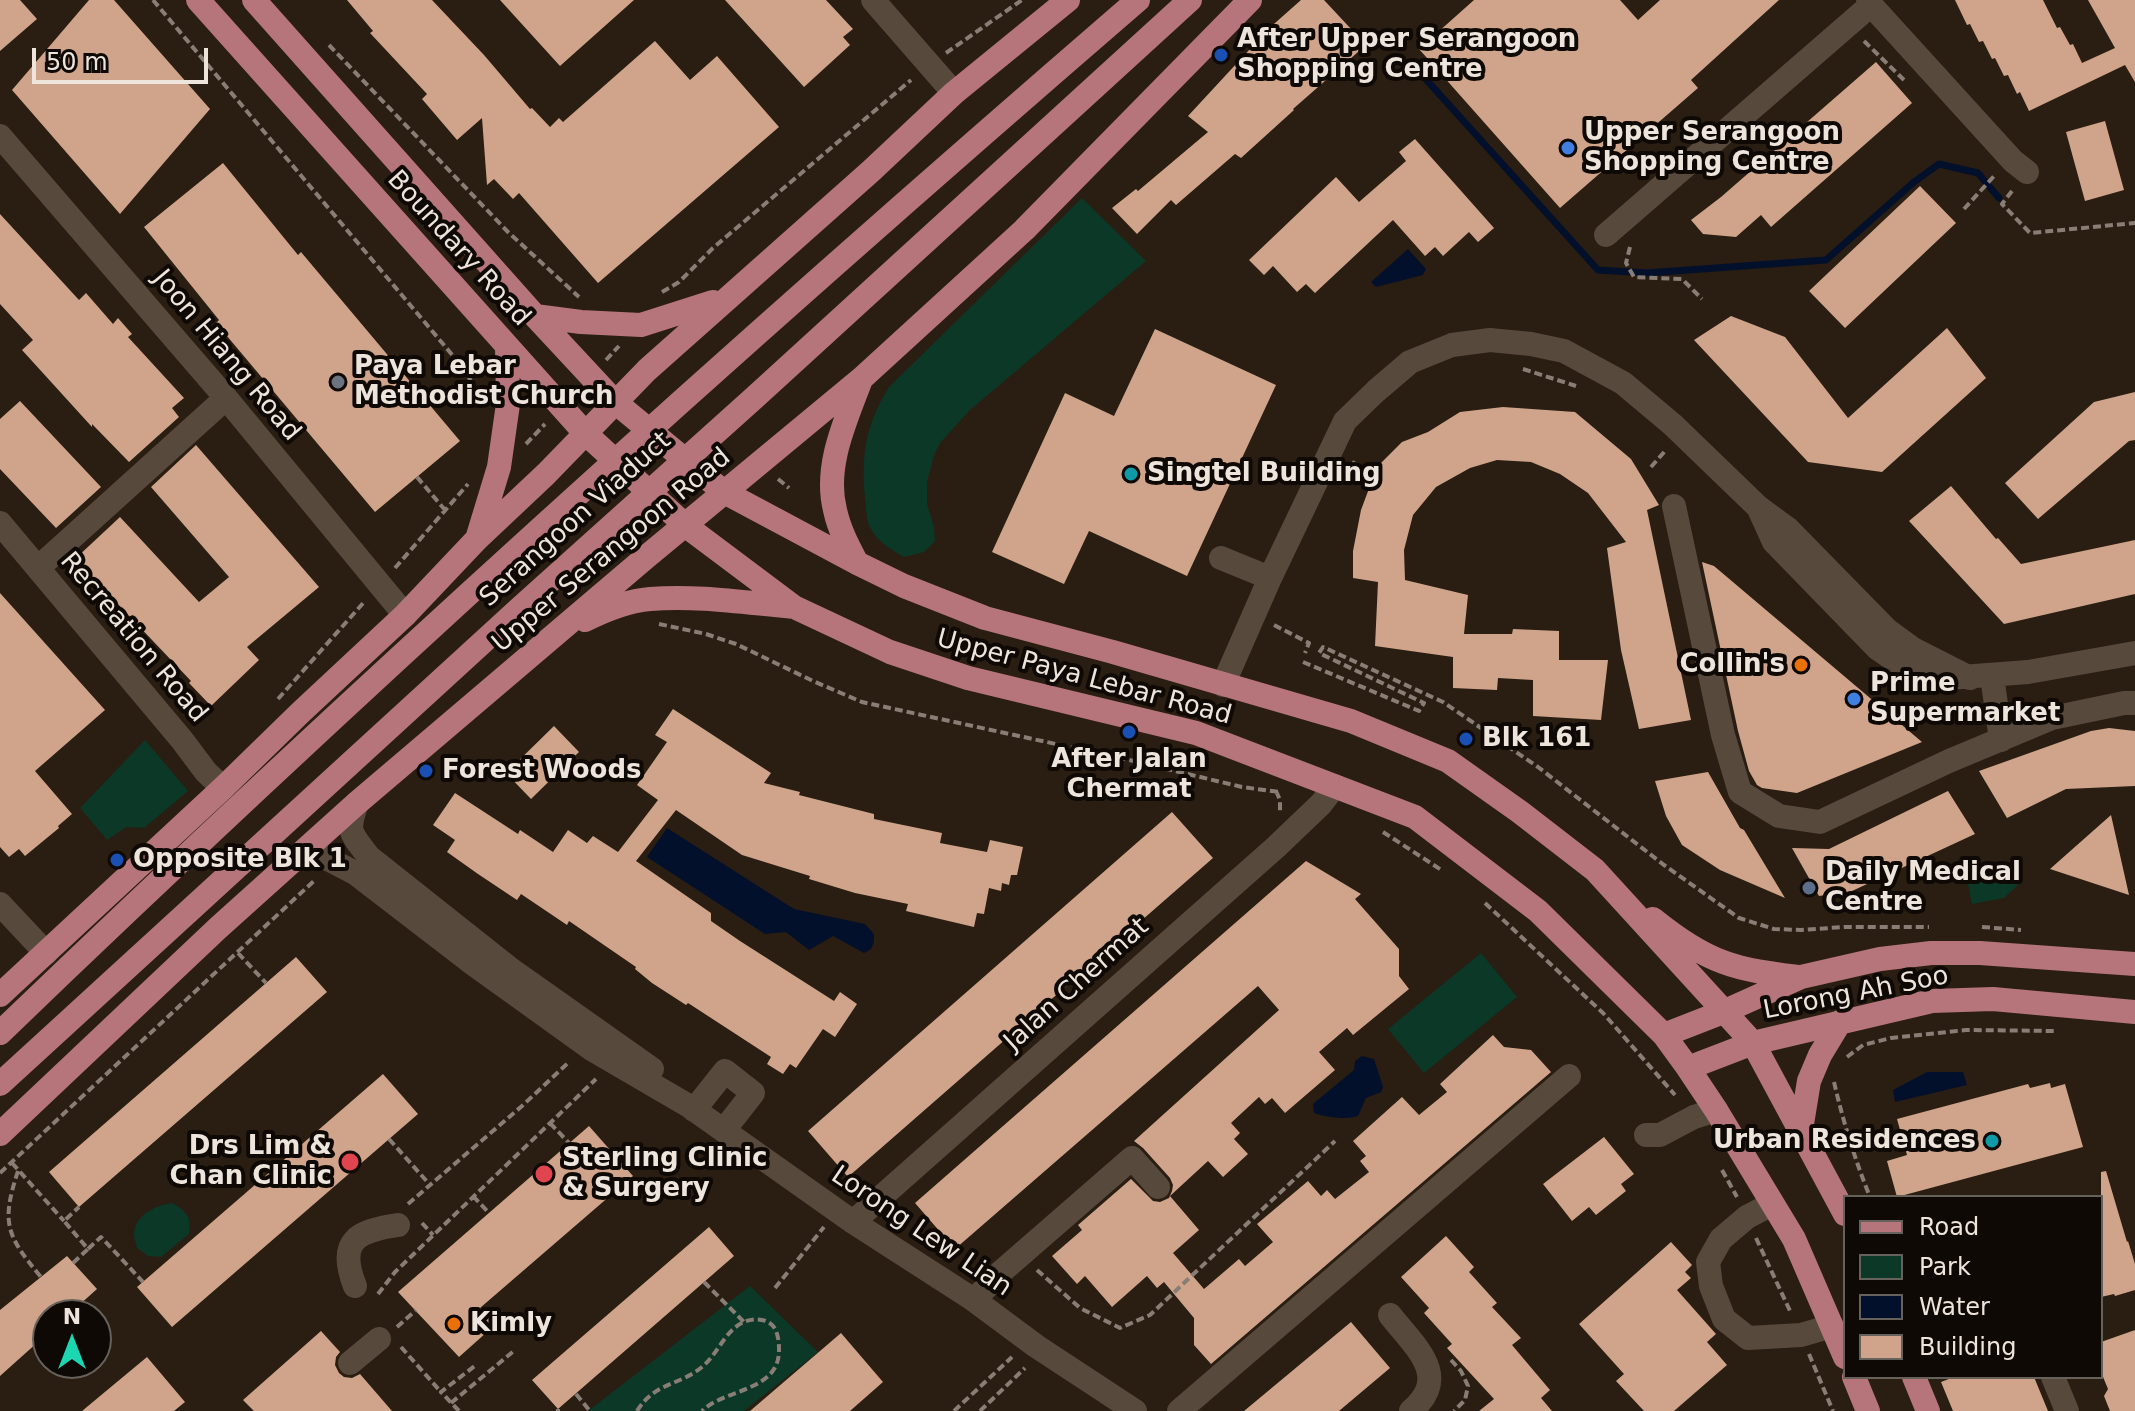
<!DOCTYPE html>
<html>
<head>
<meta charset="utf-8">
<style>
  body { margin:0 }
  #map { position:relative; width:2135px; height:1411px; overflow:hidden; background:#2a1d12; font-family:"DejaVu Sans",sans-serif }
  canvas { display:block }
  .legend { position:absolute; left:1843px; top:1195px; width:260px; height:184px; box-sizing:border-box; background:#0e0905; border:2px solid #67615b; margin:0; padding:10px 14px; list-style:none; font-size:24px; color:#ede4dc }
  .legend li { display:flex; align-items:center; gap:16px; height:40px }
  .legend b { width:40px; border:2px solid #67615b }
  .north { position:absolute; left:32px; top:1299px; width:80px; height:80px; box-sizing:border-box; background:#0e0905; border:2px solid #67615b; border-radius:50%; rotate:0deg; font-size:22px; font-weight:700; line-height:32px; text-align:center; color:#ede4dc }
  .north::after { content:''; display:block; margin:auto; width:28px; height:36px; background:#1cd5b1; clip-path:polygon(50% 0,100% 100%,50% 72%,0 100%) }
  .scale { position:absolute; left:32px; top:48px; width:176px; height:36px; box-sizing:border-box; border:4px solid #ede4dc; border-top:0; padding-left:10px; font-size:24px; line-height:28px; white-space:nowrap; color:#ede4dc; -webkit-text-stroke:6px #0e0905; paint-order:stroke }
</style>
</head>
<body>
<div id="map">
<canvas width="2135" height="1411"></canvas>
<ul class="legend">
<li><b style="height:10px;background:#b6757a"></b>Road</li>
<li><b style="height:22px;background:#0c3827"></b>Park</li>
<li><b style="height:22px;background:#02102c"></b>Water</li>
<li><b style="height:22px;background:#cfa48b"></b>Building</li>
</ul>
<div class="north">N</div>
<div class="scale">50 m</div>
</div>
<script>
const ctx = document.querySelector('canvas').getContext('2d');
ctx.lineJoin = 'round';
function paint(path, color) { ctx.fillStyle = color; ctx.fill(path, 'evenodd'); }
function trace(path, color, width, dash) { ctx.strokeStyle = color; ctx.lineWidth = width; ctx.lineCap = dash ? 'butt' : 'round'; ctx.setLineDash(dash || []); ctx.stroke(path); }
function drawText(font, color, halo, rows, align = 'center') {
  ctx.font = font + ' "DejaVu Sans",sans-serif'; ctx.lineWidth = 8; ctx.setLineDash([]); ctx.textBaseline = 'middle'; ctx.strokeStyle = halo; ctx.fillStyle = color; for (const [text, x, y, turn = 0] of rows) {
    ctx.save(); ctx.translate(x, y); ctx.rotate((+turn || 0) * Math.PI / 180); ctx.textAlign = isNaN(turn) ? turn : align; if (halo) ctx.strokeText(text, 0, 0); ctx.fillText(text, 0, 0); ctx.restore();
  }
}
paint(new Path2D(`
  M1082,198l64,63 -176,149 -30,33 -6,12 -7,27v22l7,23 1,14 -11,11 -20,5c-14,-8 -31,-18 -36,-35 -2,-7 -2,-17 -3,-25 -4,-43 1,-73 24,-110z
  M145,740l43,51 -44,37 -18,-1 -19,13 -27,-32z
  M1992,861l26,24 -14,13 -32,6 -6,-30z
  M1481,953l36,44 -93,76 -36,-44z
  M172,1203c15,8 20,15 17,31l-28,23 -13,-1 -11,-8c-1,-5 -3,-9 -3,-13 0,-20 22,-30 38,-32z
  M750,1286l68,66 -74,59h-156z`), '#0c3827');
paint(new Path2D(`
  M1408,249l18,20 -3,6 -47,12 -5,-5z
  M667,828l127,81 71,15 9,10v8l-3,7 -7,4 -31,-17 -24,14 -23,-18 -21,2 -118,-77z
  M1362,1056l12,3 9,28 -2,5 -15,6 -8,18c-12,4 -33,1 -44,-3l-1,-9 41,-34 1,-9z
  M1927,1072h36l4,13 -72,17 -2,-12z`), '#02102c');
trace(new Path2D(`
  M1422,75l176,195 49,3 179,-13 88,-78 25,-18 39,9 21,25`), '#02102c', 7);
paint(new Path2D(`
  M0,0h20l17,19 -37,32z
  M89,0h25l96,109 -90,105 -108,-124z
  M347,0h85l52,55 46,54 2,-1 18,19 9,-9 4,4 92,-81 35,39 27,-24 62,71 -181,156 -79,-90 -6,6 -19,-20 -7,6 -5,-67 -25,22 -35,-41 5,-5 -57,-61 3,-2z
  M500,0h134l-74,66z
  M725,0h101l27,29 -10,8 7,8 -46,42z
  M1301,0h23l42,45 -73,64 1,1 -53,48 -6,-4 -59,51 -5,-5 -34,34 -25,-26 24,-19 2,2 70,-59 -20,-16 62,-67 -2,-2z
  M1474,0h146l18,20 22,-20h119l-88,80 7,8 -138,120 -141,-159z
  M1955,0h88l14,28 3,-1 10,18 3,-1 9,19 33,-15 -27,-48h47v82l-10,-17 -96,46 -9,-19 -3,2 -9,-19 -4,1 -9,-18 -3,1 -9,-18 -4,1 -9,-18 -3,1z
  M1876,62l36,41 -141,124 -10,-12 -25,22 -33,-3 -12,-14 30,-23z
  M2105,121l19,69 -39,11 -19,-69z
  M1415,139l79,89 -16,14 -9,-10 -26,24 -8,-9 -10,9 -32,-36 -78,73 -9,-9 -9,8 -24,-26 -9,9 -15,-15 87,-83 23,25 47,-41 -7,-9z
  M223,163l75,92 3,-3 159,189 -85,71 -159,-189 3,-3 -75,-93z
  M1920,186l36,37 -111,105 -36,-37z
  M0,214l79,86 7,-7 27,31 5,-6 14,16 -4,3 56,61 -12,10 7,9 -50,45 -37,-38v3l-70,-77 11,-10 -33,-36z
  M1731,316l54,21 63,81 99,-90 39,50 -104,94 -74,-10 -114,-122z
  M1155,329l121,56 -89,191 -98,-45 -25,53 -72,-32 73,-159 49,23z
  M2135,392v48l-6,1 -91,78 -33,-36 89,-81z
  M20,401l81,86 -45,41 -56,-59v-50z
  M1503,407l72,5 56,47 28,46 -12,5 44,210 -52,9 -18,-79 -14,-102 19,-6 -38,-49 -28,-19 -29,-12 -34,-2 -27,8 -34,19 -23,28 -9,35 1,30 63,15 -4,39h48l1,-5 46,2v29h49l-7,60 -68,-4v-36l-35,-2 -1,12 -44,-2v-31l-78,-11 3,-64 -25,-4v-27l8,-41 16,-43 25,-25 26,-10 32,-20z
  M196,445l123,142 -72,60 12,13 -48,46 -22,-23 2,-2 -116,-122 45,-42 79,85 30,-25 -78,-90z
  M1951,486l45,53 2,-1 23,26 114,-24v54l-131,30 -95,-103z
  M1702,562l12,4 208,176 -125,51 -35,-5 -5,-3 -8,-14 -11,-40z
  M0,593l105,117 -70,61 37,43 -14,12 1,2 -34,28 -6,-7 -10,8 -9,-10z
  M673,709l98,64 -7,10 36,9 -1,3 75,19v5l68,14 -2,10 47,9 3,-12 33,7 -6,28h-6l-2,10 -7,-2 -1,8 -12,-3 -5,26 -7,-1 -3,14 -68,-16 2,-7 -53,-11 -46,-14 1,-3 -68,-21 -66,-45 -40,51 75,52v8l29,20 94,60 6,-9 17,12 -22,33 -12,-8 -27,39 -6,-4 -7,10 -16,-10 4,-7 -83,-54 -2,2 -34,-22 -17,-14 1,-2 -67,-46 -2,4 -46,-31 -4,6 -39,-26 -31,-22 8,-12 -22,-15 22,-32 63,41 2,-4 33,22 15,-22 19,13 6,-7 25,16 40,-52 -21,-15 30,-43 -12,-7z
  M554,726l25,26 -48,47 -25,-26z
  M2109,728l26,3v55l-69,3 -59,29 -28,-47 112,-40z
  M1708,772l32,56 4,2 41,68 -65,-28 -38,-25 -16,-29 -11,-35z
  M1948,791l27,43 -123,57 -33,5 -27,-48 37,1z
  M1172,812l41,46 -365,319 -40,-46z
  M2111,815l18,80 -79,-26z
  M1306,861l55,33 -6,5 44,50v27l10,13 -56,46 -6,-7 -28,24 16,18 -50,43 -13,-15 -7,6 -6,-7 -28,26 9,10 -6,6 14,15 -25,23 -15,-16 -38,35 29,34 -26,23 31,36 35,-30 6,7 28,-24 -16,-18 51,-43 13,15 6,-6 8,9 34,-27 -9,-11 6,-5 -13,-15 49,-44 17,18 28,-23 -7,-8 53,-49 11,12 27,3 20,22 -340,292 -17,-19v-27l-30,-36 -7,6 -10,-12 -35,31 -27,-31 -8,8 -25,-28 30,-26 -4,-5 53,-46 22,22 7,1 9,-4 3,-7 1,-6 -3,-7 -27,-30 -9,-7 145,-131 -21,-24 -303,263 -40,-46z
  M296,957l31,35 -248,215 -30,-35z
  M383,1074l35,40 -246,213 -35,-40z
  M2050,1083l1,5 14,-4 18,63 -186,50 -10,-36 20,-6 -10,-36 131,-35 2,4z
  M589,1126l44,50 -153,132 16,16 -37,33 -61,-65z
  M1604,1137l30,37 -13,10 5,7 -30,24 -7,-8 -17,14 -29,-37z
  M2106,1171l21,71 1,-1 7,23v26l-20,6 -1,-2 -13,3v-125z
  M709,1227l25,29 -176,153 -26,-29z
  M1446,1236l28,31 -5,5 28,31 -5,4 29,31 -9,7 38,45 -9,8 11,13h-73l15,-12 -47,-51 5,-4 -28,-31 5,-5 -28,-31z
  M1671,1242l21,23 -7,7 6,6 -14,12 39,44 -9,8 20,23 -53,46h-30l-28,-30 8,-7 -45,-50z
  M67,1256l30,33 -29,26h-20v18l-48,43v-66z
  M1351,1322l39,46 -51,43h-95z
  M2135,1330v81h-25l-6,-15 4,-7 -7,-17v-30z
  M321,1331l19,21 -4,5 -1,8 4,8 5,4 8,1 8,-4 32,37h-138l-11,-11z
  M841,1333l42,49 -33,29h-100z
  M147,1357l38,45 -11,9h-92z
  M1954,1377h80l14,34h-95l-12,-29z`), '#cfa48b');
trace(new Path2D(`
  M153,0l312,370 19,36
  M1864,41l40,39
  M329,45l179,187 71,65
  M946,53l76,-53
  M2012,191l-10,13 28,29 105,-10
  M1964,209l31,-34
  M1630,247l-4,16 8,14 48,2 20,20
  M662,292l17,-10 34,-34 198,-168
  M606,360l13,-14
  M1523,369l53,17
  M526,444l19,-20
  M1352,462l22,12
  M1651,467l14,-16
  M417,477l28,33
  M778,479l11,9
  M395,568l73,-84
  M659,624l47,10 30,10 77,37 49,21 263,57 117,28 37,5
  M1274,625l35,18 -4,10
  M1303,662l116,49 5,-8 -105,-50 4,-6 120,55 95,65 126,98 75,53 35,11 27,1 43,-3h85
  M278,699l87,-98
  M1276,791l4,9v12
  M1383,832l60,39
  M1485,903l118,110 72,82
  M1982,927l39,3
  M238,953l28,30
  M1847,1057l16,-12 28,-7 75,-8 91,1
  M1834,1082c9,39 21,78 36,115
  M550,1123l19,20
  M389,1139l42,47
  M12,1163l52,58
  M1722,1170l15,27
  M18,1171c-17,52 -12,64 23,106
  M0,1173l316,-294
  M473,1196l16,17
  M408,1204l114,-98 47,-44
  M422,1223l11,12
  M1756,1238l35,75
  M88,1249l13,-12 42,45
  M73,1263l15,-14 -24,-28 15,-14
  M1037,1270l43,38 40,20 30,-13 185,-174
  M704,1282l40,40
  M775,1288l49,-61
  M378,1294l17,-22 201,-193
  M397,1327l19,-17
  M401,1347l40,45
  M1809,1354l24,57
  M1451,1360l10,11 7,15 -3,14 -11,11
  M576,1394l14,17
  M451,1403l64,-53
  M558,1409v2
  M459,1411l-18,-19 35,-27
  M637,1411c18,-29 42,-25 65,-44 16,-13 23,-37 42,-45 9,-4 22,-4 29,4 5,6 6,16 6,23 1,43 -54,39 -77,62
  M954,1411l58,-54
  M980,1411l45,-43`), '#897e75', 4, [8, 4]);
trace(new Path2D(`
  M873,0l81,93
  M1868,0l3,5 142,156 14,11
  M0,136l226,262 179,217
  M1606,235l265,-230
  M1674,506l49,229 17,57 39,24 41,6 129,-61 103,-43 72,-15h11
  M1759,509l15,33 103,106 25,17 33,14 93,-7 107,-19
  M0,523l182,217 24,32 17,16
  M1221,558l49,20
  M38,568l188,-170
  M1992,676l9,64
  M1223,685l47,-107 75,-157 31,-30 34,-29 42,-17 38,-5 41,4 33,7 59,32 50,42 85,82 30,22 99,101 26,19 57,29
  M357,803c-11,30 -6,30 12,54l140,111 143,101
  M306,850l26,11 23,12 117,90 121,87 96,56 164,116 121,78 62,46 99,65
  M0,904l46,49
  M694,1110l31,-39 28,22 -29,37
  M1646,1135h14l34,-18 22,-7
  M1772,1204l-25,13 -26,22 -13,23 3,24 13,33 24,19 53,-3 31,-9
  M853,1222l423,-375 45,-43 14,-18
  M355,1286c-18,-45 2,-55 43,-61
  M974,1300l27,-28 131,-114 26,29
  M1390,1315c25,32 62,61 21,96
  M350,1363l29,-24
  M2053,1377l14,34
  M1179,1411l390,-335`), '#57493c', 24);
trace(new Path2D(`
  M198,0l387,433 101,93 108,81 96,45 78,26 228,55 219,84 123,94 126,124 24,33 28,42 78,129 51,118
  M254,0l281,316 80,86 109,90 133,71 47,23 81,32 128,34 238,69 97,40 72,51 75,58 158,173 92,171
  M535,316l46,6 60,3 72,-23
  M478,536l21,-69 9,-63 -1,-58
  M857,563c-9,-17 -18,-34 -22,-53 -11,-43 10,-88 25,-128
  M585,620c20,-10 42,-19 65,-21 47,-4 97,4 144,8
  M1653,919c21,17 45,34 70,43 24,9 51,12 75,15
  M0,995l223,-207 78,-76 104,-97 72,-76 69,-65 101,-104 224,-199 83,-78 114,-93
  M0,1033c369,-355 750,-698 1138,-1033
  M1664,1035l59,-23 78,-35 79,-18 51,-6h49l155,11
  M1688,1068l65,-25 179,-42 61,-2 142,13
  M0,1084l520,-476 234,-210 436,-398
  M1801,1130l8,-49 11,-26 20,-33
  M0,1134l218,-206 139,-125 288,-245 216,-179 163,-149 226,-230
  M1854,1377l14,34
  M1914,1377l14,34`), '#b6757a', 24);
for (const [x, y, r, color] of [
  [1221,55,8,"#1a4fb4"],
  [1568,148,8,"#3f7fe0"],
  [338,382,8,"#6b7280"],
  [1131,474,8,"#0f9aa8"],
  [1801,665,8,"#e8710a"],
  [1854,699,8,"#3f7fe0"],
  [1129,732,8,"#1a4fb4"],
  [1466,739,8,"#1a4fb4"],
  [426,771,8,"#1a4fb4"],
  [117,860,8,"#1a4fb4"],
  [1809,888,8,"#5c6f8a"],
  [1992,1141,8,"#0f9aa8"],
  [350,1162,10,"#e0444e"],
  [544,1174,10,"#e0444e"],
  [454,1324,8,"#e8710a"]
]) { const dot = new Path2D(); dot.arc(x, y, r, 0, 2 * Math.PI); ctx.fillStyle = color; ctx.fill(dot); trace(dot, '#0e0905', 3); }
drawText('bold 26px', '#ede4dc', '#0e0905', [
  ["After Upper Serangoon",1237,40],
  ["Shopping Centre",1237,70],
  ["Upper Serangoon",1584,133],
  ["Shopping Centre",1584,163],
  ["Paya Lebar",354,367],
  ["Methodist Church",354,397],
  ["Singtel Building",1147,474],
  ["Collin's",1785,665,"right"],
  ["Prime",1870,684],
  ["Supermarket",1870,714],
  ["Blk 161",1482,739],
  ["After Jalan",1129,760,"center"],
  ["Chermat",1129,790,"center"],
  ["Forest Woods",442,771],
  ["Opposite Blk 1",133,860],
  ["Daily Medical",1825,873],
  ["Centre",1825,903],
  ["Urban Residences",1976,1141,"right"],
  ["Drs Lim &",332,1147,"right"],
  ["Chan Clinic",332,1177,"right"],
  ["Sterling Clinic",562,1159],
  ["& Surgery",562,1189],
  ["Kimly",470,1324]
], 'left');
drawText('26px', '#ede4dc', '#0e0905', [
  ["Boundary Road",458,249,48],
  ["Joon Hiang Road",226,356,50],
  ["Serangoon Viaduct",576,520,-42],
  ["Upper Serangoon Road",612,551,-40],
  ["Recreation Road",133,638,50],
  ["Upper Paya Lebar Road",1084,678,15],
  ["Jalan Chermat",1077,985,-42],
  ["Lorong Ah Soo",1856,994,-11],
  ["Lorong Lew Lian",921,1232,34]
]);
</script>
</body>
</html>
